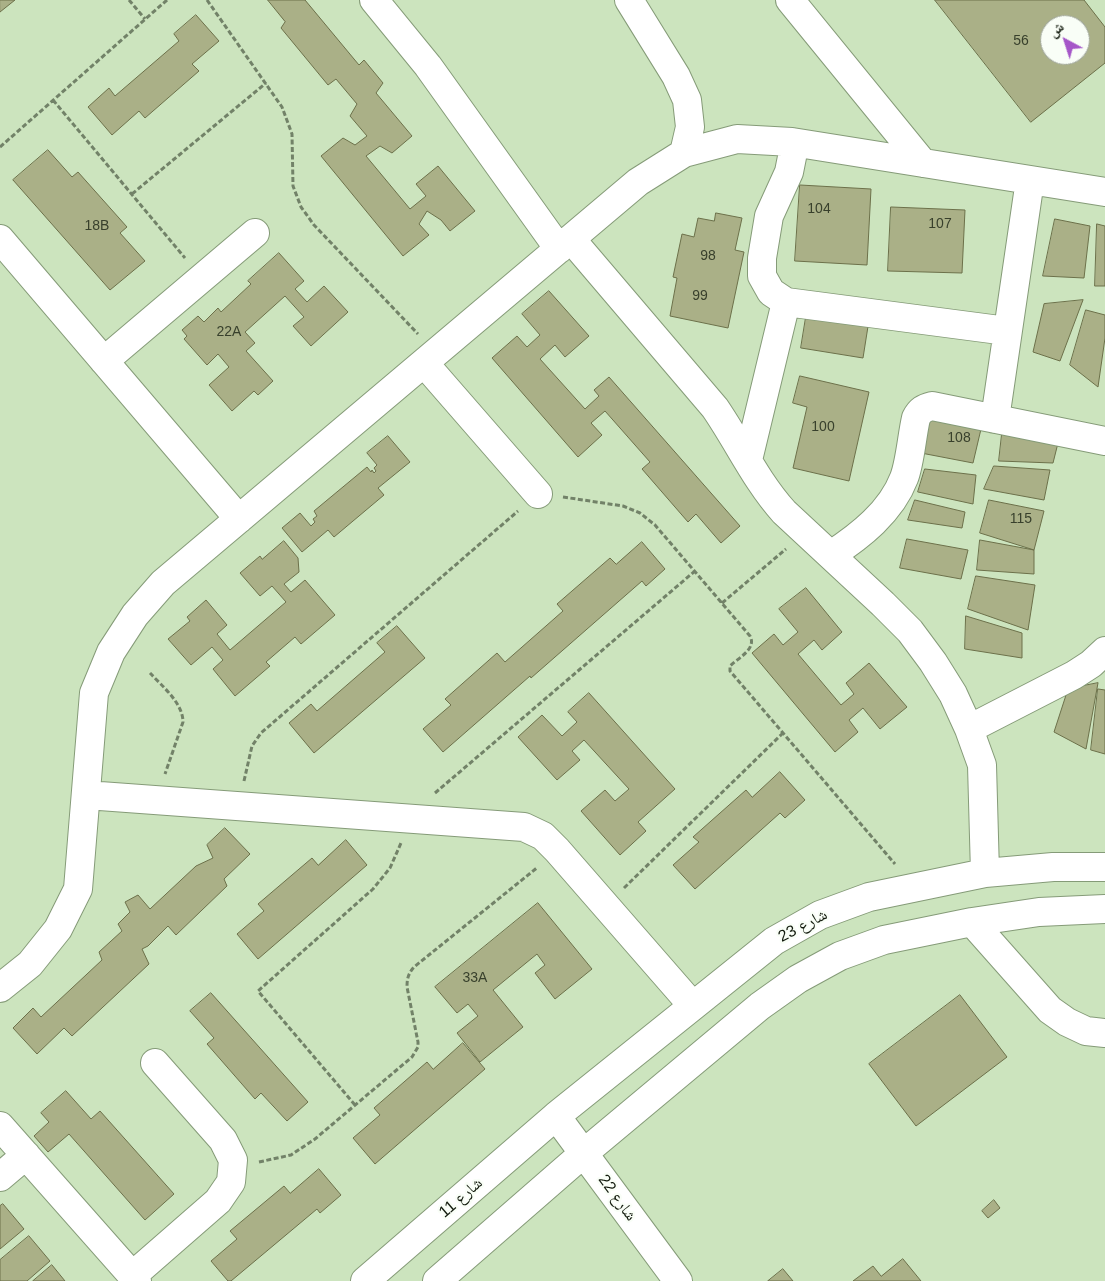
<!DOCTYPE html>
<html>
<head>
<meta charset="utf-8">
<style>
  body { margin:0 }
  #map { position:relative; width:1105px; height:1281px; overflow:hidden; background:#cce4be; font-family:Helvetica,"Noto Naskh Arabic",sans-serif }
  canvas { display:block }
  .north { position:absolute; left:1040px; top:15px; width:50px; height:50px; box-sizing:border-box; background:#f9fef7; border:1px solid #9da399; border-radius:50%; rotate:320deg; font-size:14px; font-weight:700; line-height:20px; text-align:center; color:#121a0d }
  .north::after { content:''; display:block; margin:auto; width:18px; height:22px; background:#a556c8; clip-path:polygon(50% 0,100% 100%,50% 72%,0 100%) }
</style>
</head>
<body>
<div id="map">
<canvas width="1105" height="1281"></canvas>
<div class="north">ش</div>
</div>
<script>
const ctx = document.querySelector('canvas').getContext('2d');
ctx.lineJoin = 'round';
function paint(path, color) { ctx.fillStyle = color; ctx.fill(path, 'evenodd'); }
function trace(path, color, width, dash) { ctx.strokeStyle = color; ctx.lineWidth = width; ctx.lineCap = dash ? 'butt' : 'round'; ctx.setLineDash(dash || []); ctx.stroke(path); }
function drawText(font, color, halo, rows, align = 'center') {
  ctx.font = font + ' Helvetica,"Noto Naskh Arabic",sans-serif'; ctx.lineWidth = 4.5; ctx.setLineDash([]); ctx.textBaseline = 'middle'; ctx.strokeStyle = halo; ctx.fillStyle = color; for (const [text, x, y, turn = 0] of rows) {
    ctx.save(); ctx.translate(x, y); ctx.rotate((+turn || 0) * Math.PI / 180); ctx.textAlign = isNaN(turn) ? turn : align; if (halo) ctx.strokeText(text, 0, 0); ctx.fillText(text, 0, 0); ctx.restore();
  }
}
const building = new Path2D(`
  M0,0h15l-15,12z
  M268,0h37l54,65 5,-5 19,23 -7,10 36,43 -20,17 -12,-7 -14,10 44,53 16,-13 -10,-12 22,-18 37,45 -25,20 -9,-11 -14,-9 -8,13 10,11 -26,21 -82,-100 22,-18 12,7 12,-9 -17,-20 7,-12 -21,-25 -8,6 -47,-57 4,-6z
  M935,0h149l21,27v36l-74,59zM1050,25h30v30h-30z
  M196,15l23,26 -27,23 7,7 -54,47 -6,-7 -27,24 -24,-28 21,-19 6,8 64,-55 -5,-7z
  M48,150l24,27 6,-5 49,55 -7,6 25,28 -35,29 -97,-110z
  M800,185l71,4 -4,76 -72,-4z
  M891,207l74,3 -3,63 -74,-2z
  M716,213l26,5 -7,32 9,2 -16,76 -58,-12 7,-38 -4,-1 9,-43 12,3 4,-19 16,3z
  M1055,219l35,7 -6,52 -41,-2z
  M1097,224l8,2v60h-10z
  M279,253l25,28 -9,8 12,13 17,-16 24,26 -37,34 -18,-20 11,-9 -19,-21 -40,36 10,11 -9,8 27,30 -15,14 -4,-4 -22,20 -23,-26 20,-18 -11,-13 -11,11 -23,-26 3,-3 -5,-6 16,-14 6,6 14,-14 3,4 30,-28 -3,-3z
  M549,291l40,45 -24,21 -10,-12 -15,14 45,50 14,-13 -5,-6 15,-13 131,149 -19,17 -25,-29 -8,8 -46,-53 8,-7 -45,-51 -14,12 11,12 -24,22 -86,-99 25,-22 10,11 13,-12 -18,-21z
  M1083,300l-23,61 -27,-9 11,-48z
  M1086,310l19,5v23l-7,49 -28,-22z
  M807,311l62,9 -6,38 -62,-10z
  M800,376l69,16 -20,89 -56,-13 14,-61 -14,-4z
  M931,419l50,10 -8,34 -52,-10z
  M1002,434l57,5 -6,24 -54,-2z
  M388,436l22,26 -32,26 6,7 -50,42 -6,-7 -26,22 -20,-24 18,-15 11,13 4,-4 -2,-3 4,-3 -3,-5 53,-44 4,5 1,-2 2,3 2,-2 -2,-3 3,-3 -10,-12z
  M994,466l56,4 -6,30 -60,-11z
  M925,469l51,6 -3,29 -55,-12z
  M915,500l50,12 -3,16 -54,-8z
  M989,500l55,11 -10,39 -54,-17z
  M907,539l61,11 -7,29 -61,-11z
  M980,540l54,10v24l-57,-4z
  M284,541l14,17 1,14 -15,12 7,8 14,-12 30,35 -34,29 -6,-7 -29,25 4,4 -35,30 -22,-27 10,-9 -11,-13 -21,18 -23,-26 22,-18 -3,-4 19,-17 21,25 -10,9 13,16 56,-48 -14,-16 -12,10 -20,-23 20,-17 2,3z
  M642,542l23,27 -19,17 -4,-5 -111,97 -1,-2 -87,76 -20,-23 28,-24 -6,-6 52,-46 8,9 58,-51 -6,-7 53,-46 6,6z
  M976,576l59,9 -7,45 -60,-21z
  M806,588l36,44 -20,18 -8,-10 -16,14 43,51 13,-11 -8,-11 23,-20 38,44 -27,22 -17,-21 -14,12 9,12 -23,20 -83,-99 22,-19 9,11 15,-13 -19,-23z
  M966,616l56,17v25l-57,-9z
  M397,626l28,32 -111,95 -25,-30 22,-19 6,7 68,-59 -8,-9z
  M1098,683l-12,66 -32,-17 14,-43z
  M1098,689l7,1v64l-14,-4z
  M589,693l86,96 -37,33 8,9 -26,24 -39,-44 24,-21 10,11 14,-12 -45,-49 -12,11 8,9 -23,20 -39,-43 24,-22 20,21 15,-14 -9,-10z
  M780,772l25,28 -20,18 -5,-5 -85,76 -22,-24 26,-23 -6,-5 53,-47 6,7z
  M225,828l25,26 -26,25 3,7 -51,49 -8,-9 -20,20 -6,3 7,15 -77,72 -8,-8 -27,26 -24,-26 20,-20 8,9 61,-57 -3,-8 23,-21 -4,-7 12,-12 -5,-10 13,-7 12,14 46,-43 17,-8 -6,-13z
  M346,840l21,25 -109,94 -21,-25 27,-23 -6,-7 54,-46 6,7z
  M538,903l54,66 -37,30 -20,-26 10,-8 -8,-11 -44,36 30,37 -43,35 -23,-29 21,-17 -10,-12 -11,9 -22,-26z
  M211,993l97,109 -21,19 -26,-28 -6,6 -48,-55 7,-6 -24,-27z
  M960,995l47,62 -91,69 -47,-62z
  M463,1043l22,26 -110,95 -22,-26 27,-23 -6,-7 53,-46 6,7z
  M66,1091l25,28 9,-8 74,83 -29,26 -76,-86 -21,18 -14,-16 15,-14 -8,-9z
  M319,1169l22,26 -21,18 -3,-4 -86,72h-3l-17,-20 26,-22 -7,-8 54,-45 6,7z
  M994,1200l6,8 -12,10 -6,-7z
  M3,1204l21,25 -24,20v-43z
  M29,1236l21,25 -23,20h-27v-21z
  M903,1259l18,22h-68l20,-15 8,10z
  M52,1265l13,16h-32z
  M783,1269l10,12h-25z`);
paint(building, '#aab087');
trace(building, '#6c704a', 1);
const minor = new Path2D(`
  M374,0l54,66 131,183
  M629,0l47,76 11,24 3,27 -6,26
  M790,0l133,163
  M792,142v15l-3,15 -20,44 -7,42v18l9,16 15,10 221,29
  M0,239l239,280
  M571,239l144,169c24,35 41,73 69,104l99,92 27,27 23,31 20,32 16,35 13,36 3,108
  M104,361l151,-128
  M424,363l114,131
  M995,419l35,-239
  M748,460l38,-158
  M831,555c29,-19 60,-43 73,-77 6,-15 8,-43 12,-60 4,-8 8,-10 16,-12l173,35
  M969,729l105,-54 17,-11 14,-13
  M86,795l438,32 19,9 14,14 136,156
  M972,922l78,88 17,12 19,9 19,2
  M0,988l30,-24 28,-35 20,-40 16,-196 17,-41 24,-37 28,-32 475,-401 46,-29 53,-14 55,3 313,50
  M556,1116l122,165
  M0,1126l137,155
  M0,1177l26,-22
  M132,1276l86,-75 13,-19 2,-22 -10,-20 -68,-77
  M365,1281l191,-165 218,-175 46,-26 49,-18 116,-24 68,-6h52
  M437,1281l147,-128 176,-147 38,-27 42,-23 44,-16 88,-18 67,-10 66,-3`);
trace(minor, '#859b78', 30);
trace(new Path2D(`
  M129,0l16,19
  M207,0l75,107 10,27 1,52 8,21 13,18 104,109
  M53,100l132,158
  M0,147l167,-147
  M132,194l134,-111
  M563,497l60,9 17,7 15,12 95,111c7,13 -12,22 -20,30v5l165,193
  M722,603l64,-54
  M150,673c12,13 33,30 33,49l-18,52
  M244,781l8,-35 9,-13 257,-222
  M435,793l260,-222
  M624,888l159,-155
  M355,1105l-97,-114 115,-102 17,-21 11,-25
  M259,1162l32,-7 24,-16 97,-82 6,-10v-5l-11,-55c0,-8 1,-13 7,-20l124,-100`), '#728268', 3, [5, 2.5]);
trace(minor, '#fff', 28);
drawText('14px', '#38402c', null, [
  ["56",1021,41],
  ["104",819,209],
  ["107",940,224],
  ["18B",97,226],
  ["98",708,256],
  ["99",700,296],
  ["22A",229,332],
  ["100",823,427],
  ["108",959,438],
  ["115",1021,519],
  ["33A",475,978]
]);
drawText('16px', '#121a0d', '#f9fef7', [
  ["شارع 23",803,926,-28],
  ["شارع 11",461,1198,-41],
  ["شارع 22",617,1198,54]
]);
</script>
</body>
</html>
